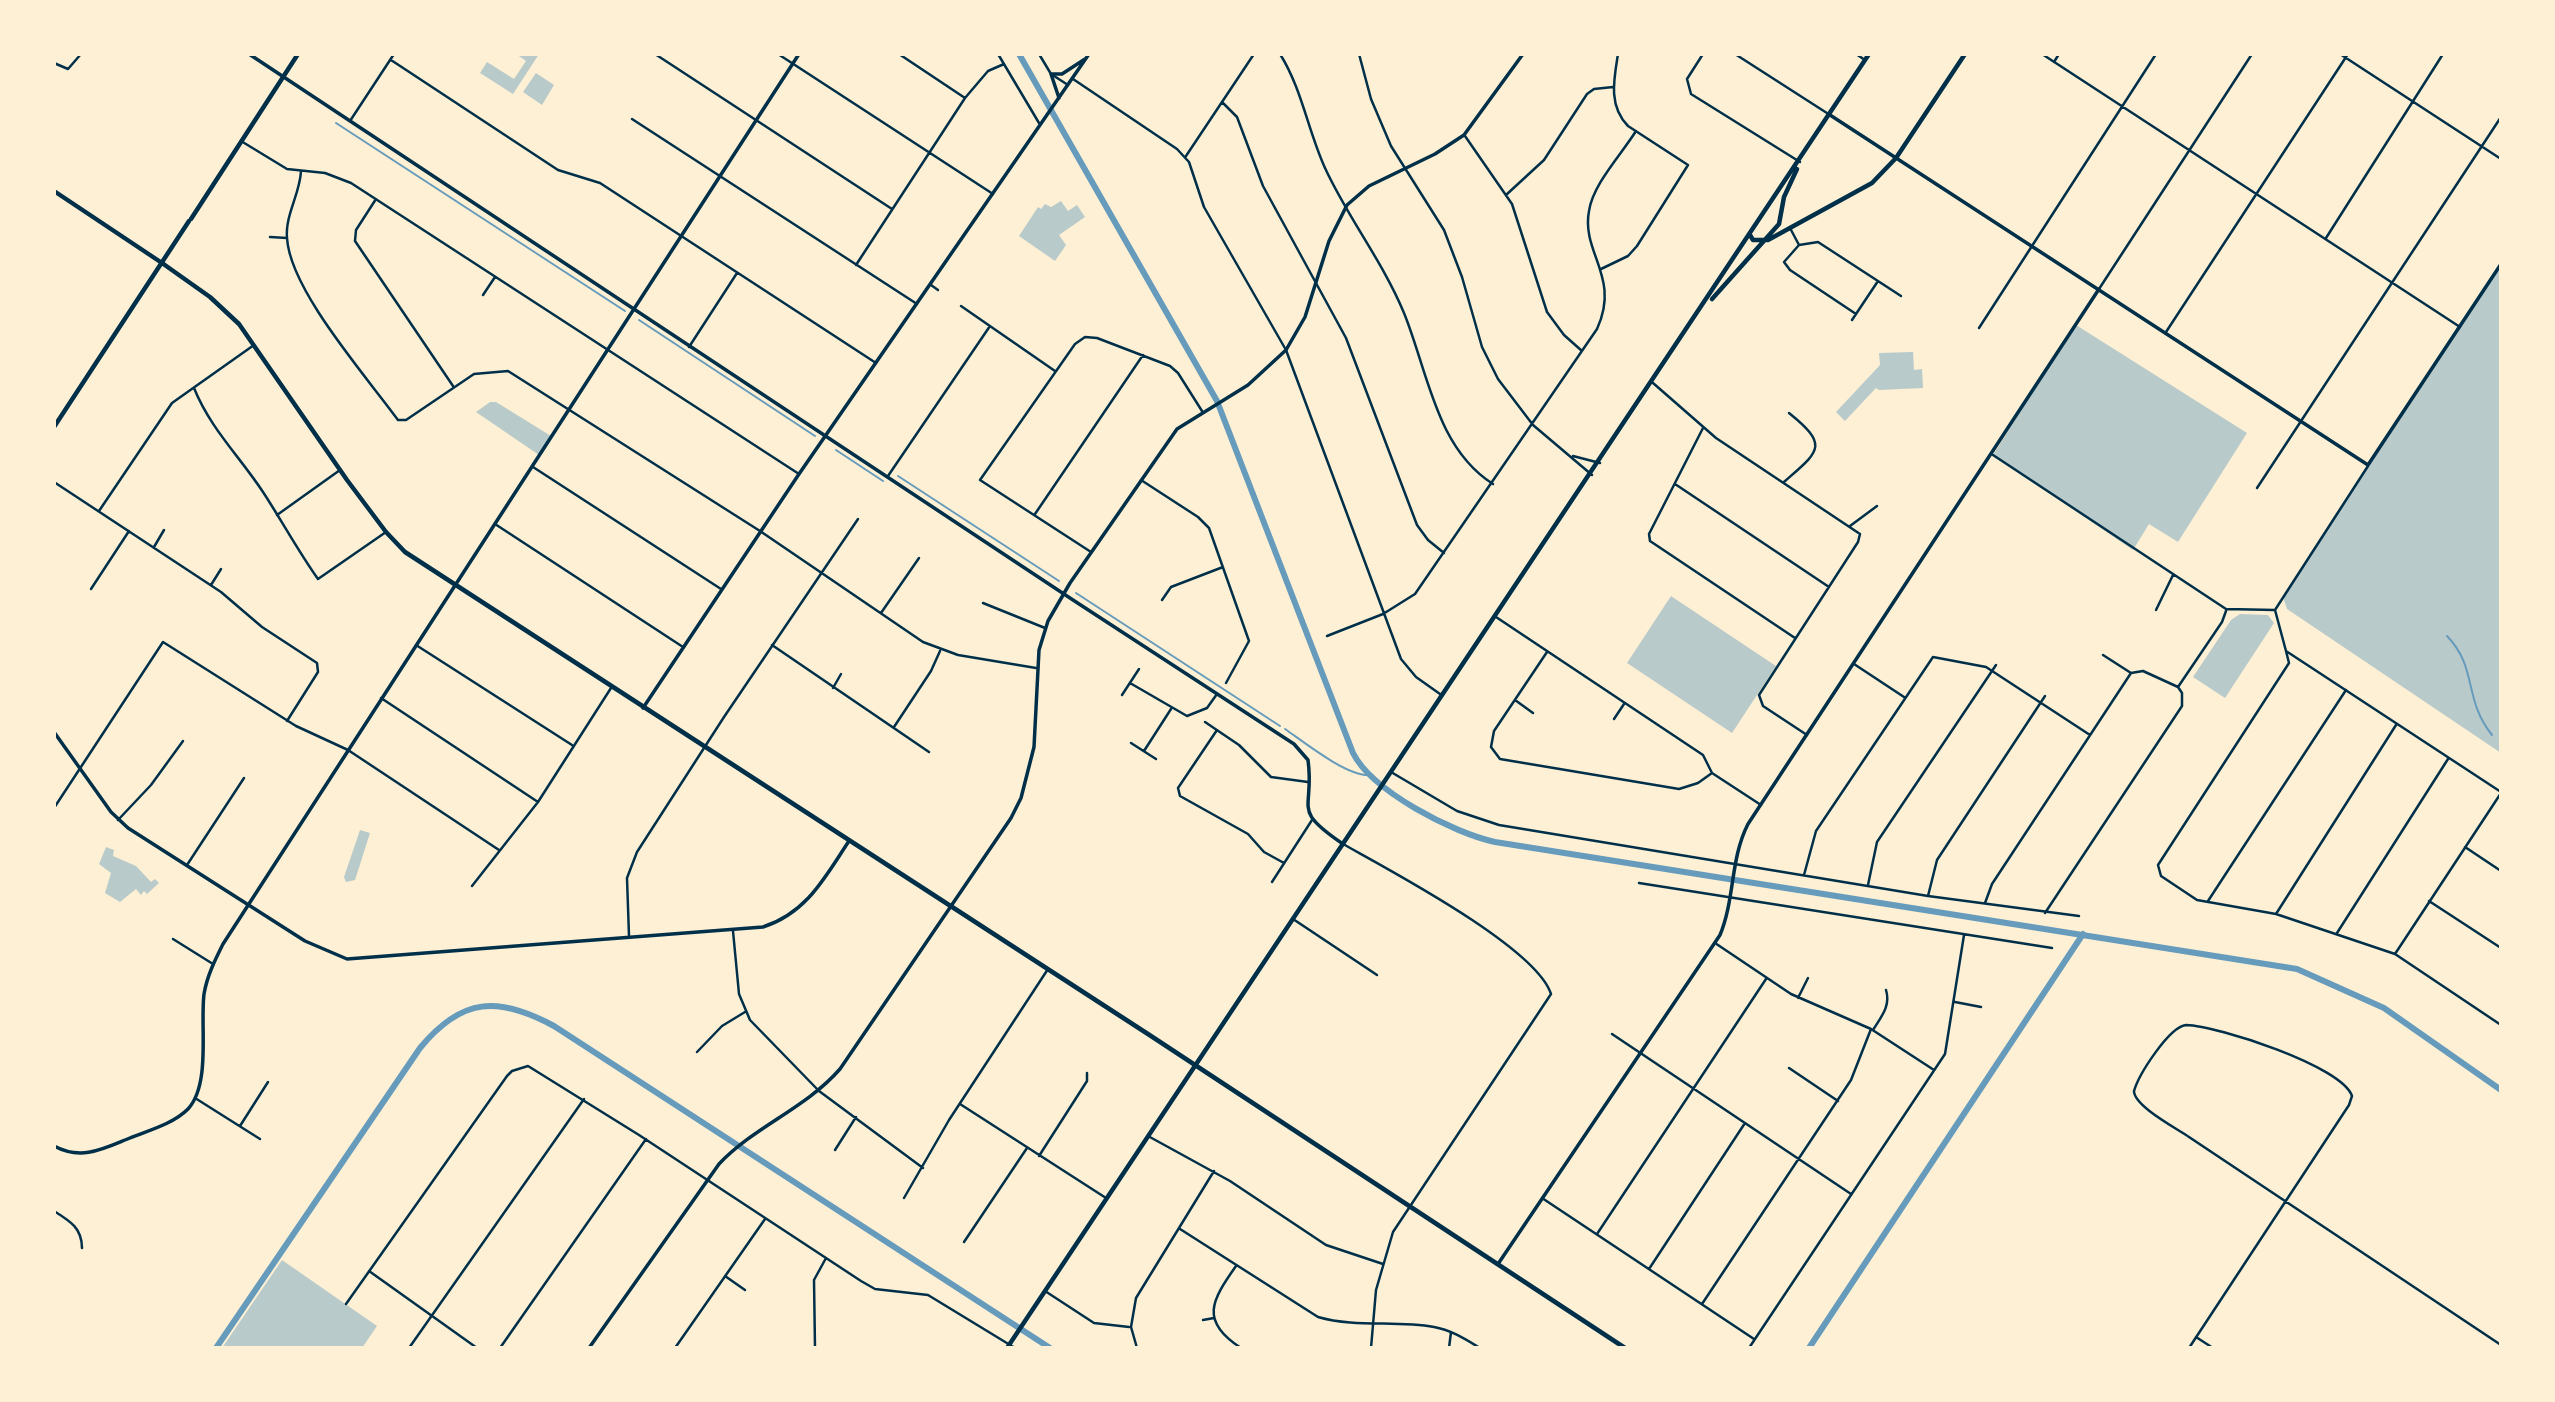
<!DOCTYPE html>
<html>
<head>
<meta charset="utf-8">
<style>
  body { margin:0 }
  #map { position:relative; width:2555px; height:1402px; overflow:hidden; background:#fdf0d5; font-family:Ubuntu,sans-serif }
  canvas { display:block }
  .frame { position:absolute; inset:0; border:56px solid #fdf0d5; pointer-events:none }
</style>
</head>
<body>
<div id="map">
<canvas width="2555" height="1402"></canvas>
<div class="frame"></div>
</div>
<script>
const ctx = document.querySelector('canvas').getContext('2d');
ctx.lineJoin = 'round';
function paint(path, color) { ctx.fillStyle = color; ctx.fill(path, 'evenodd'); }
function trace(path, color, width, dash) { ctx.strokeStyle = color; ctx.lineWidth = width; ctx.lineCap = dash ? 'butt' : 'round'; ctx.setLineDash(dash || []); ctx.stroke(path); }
paint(new Path2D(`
  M516,54h23l-26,40 -33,-21 7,-11 27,17 12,-18z
  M536,73l18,12 -12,20 -19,-13z
  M1061,201l7,10 9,-6 8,12 -26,18 7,10 -11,16 -36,-25 19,-29 3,2 4,-5 6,3z
  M2501,264v489l-214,-144 -4,-12z
  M2076,325l171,108 -69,109 -29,-18 -16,26 -140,-95z
  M1913,352l1,18 8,-1 1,19 -44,2 -3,-2 -31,33 -9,-9 44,-47 -1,-12z
  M490,402h6l55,34 -12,19 -63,-43z
  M1671,596l105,70 -44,67 -105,-70z
  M2240,614l28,1 6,8 -49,75 -32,-21 38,-57z
  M360,830l10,3 -15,47 -9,2 -2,-5z
  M106,847l8,3 -1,6 23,10 15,16 4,-3 4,4 -12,11 -3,-3 -3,4 -5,-6 -16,13 -15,-9 6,-20 -12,-9z
  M282,1260l95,66 -15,22h-140z`), '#b9caca');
trace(new Path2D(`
  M336,123l289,188
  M639,320l176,116
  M836,450l47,31
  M898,476l161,105
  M1076,593l204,133
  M2447,636c31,32 16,63 45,99
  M1285,729c19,13 60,46 83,46`), '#669bbc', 2);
trace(new Path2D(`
  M1019,54l198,347 136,352c19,38 100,80 142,89l802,127 87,39 117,82
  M216,1348l204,-300c42,-51 78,-52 134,-22l496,322
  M1809,1348l274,-414`), '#669bbc', 6);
trace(new Path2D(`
  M655,54l237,155
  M778,54l215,140
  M899,54l66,44
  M998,54l41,69
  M1039,54l12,20 17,11
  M1280,54c22,35 28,77 45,114 23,50 58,94 79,145 24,59 32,135 89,171
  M1359,54l12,45 20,47 53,84 18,47 20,70 16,32 35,46 59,50
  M1703,54l-16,25 4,15 109,68
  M1735,54l95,61
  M1856,54l9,6
  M2042,54l418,273
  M2340,54l161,105
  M391,60l167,110 42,13 276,180
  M2054,62l5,-8
  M54,63l14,6 13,-15
  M1073,79l104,70 12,13 15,45 82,143 115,309 15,18 24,17
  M1222,102l15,15 26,69 83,152 71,187 11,15 16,13
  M632,119l285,185
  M350,121l44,-67
  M1465,136l47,68 35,108 17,23 18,16
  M241,141l46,28 38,4 26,10 448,291
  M1186,156l68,-102
  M301,171c-1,23 -16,44 -14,67 3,52 79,138 111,182h8l68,-46 34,-3 252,160 163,111 35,13 78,13
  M1506,195l38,-35 43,-66 7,-5 19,-2
  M376,199l-20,31 -1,11 98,145
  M1790,228l9,17
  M270,237l17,1
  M2326,238l117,-184
  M856,265l109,-167 23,-27 16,-7
  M1601,269l27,-13 9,-10 51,-81 -60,-39c-20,-20 -14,-47 -10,-72
  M1878,281l-22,33 -66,-44 -6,-8 15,-17 19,-3 83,54
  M931,285l7,5
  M2099,289l153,-235
  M483,295l12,-18
  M961,306l94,65
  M1852,320l4,-6
  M1979,328l177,-274
  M2166,332l182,-278
  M689,347l48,-74
  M1653,383l63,55 144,96 -2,8 -99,153 4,11 44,29
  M194,388c16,40 46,69 69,104 19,29 35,59 55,87l68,-47
  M1703,428l-54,106 1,7 145,97
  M1993,455l233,154 49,1
  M1573,456l27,7
  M533,467l188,122
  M888,476l102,-150
  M1141,480l57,37 11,11 40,113 -23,42
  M54,482l167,110 41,35 55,36 1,9 -31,49
  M1784,482c35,-31 46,-36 5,-69
  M1675,484l154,103
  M2257,488l244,-371
  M99,511l73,-108 82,-58
  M1035,514l108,-159
  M277,515l63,-45
  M495,524l188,123
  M1850,526l27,-20
  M154,547l10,-17
  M1091,552l-111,-72 95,-136 10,-7 12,1 73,28 8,7 24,38
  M211,585l10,-16
  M91,589l38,-58
  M1162,600l9,-13 52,-20
  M983,603l62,25
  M2156,610l17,-35
  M2275,610l11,41 215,141
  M2275,610l93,-144
  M881,613l38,-55
  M1496,617l207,138 9,18 49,32
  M1327,636l56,-22 32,-20 182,-265c24,-52 -16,-76 -8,-118 4,-27 32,-56 47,-80
  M416,645l156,100
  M772,645l157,107
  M2286,651l3,12 -131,202 3,11 36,24 79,14 119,40 106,71
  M1547,652l-53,79 -3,16 9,12 179,30 19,-6 14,-10
  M2103,655l28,18 12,-2 35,16
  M1854,664l50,33
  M1130,683l57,33 20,-8 10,-14
  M2178,687l44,-65 4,-11
  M833,688l8,-14
  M1122,695l17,-26
  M381,698l157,104
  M1515,700l18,13
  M1614,719l10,-15
  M1205,722l34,23 32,32 37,5
  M894,727l37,-56 9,-20
  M1217,730l-39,58 2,8 68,38 16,18 20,11
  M1131,743l25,16
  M1144,751l27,-42
  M1391,772l66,39 42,14 429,71 151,20
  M54,808l109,-166 133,84 52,24 151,100
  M118,820l33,-35 32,-44
  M1343,844c46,26 193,103 208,150l-158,238 -17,58 -5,58
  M2465,847l36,24
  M187,865l57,-87
  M1804,875l12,-44 117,-174 53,10 104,68
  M1272,882l40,-62
  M1639,883l413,65
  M1868,885l9,-43 119,-177
  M472,886l66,-84 73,-114
  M1928,896l9,-36 108,-164
  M2208,901l138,-211
  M2429,901l72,47
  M1985,903l7,-19 139,-211
  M2045,913l137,-207v-13l-4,-6
  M2276,914l120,-189
  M1293,919l84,56
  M733,931l6,63 11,26 69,71 104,77
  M2337,933l111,-174
  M629,936l-2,-58 10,-26 87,-135 134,-198
  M173,939l40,25
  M1715,943l76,51 80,35 63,41
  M2395,954l106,-161
  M1798,998l10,-20
  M1955,1002l26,5
  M1873,1030c8,-13 18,-24 13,-40
  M1612,1034l239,160
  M697,1052l25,-26 23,-14
  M1789,1068l49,33
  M195,1098l65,41
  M960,1104l146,94
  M240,1126l28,-44
  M1148,1136l82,45 96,64 57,19
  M835,1150l21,-33
  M1039,1156l48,-75v-8
  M904,1198l45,-78 99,-151
  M1542,1198l212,141
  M54,1211c16,10 28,17 28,37
  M1180,1229l138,88c38,11 78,3 116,10 17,3 31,12 46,21
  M1597,1234l169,-255
  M964,1242l63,-94
  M1236,1266c-24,34 -37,55 5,82
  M1649,1269l96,-146
  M369,1271l108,77
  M725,1276l20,14
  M1045,1291l49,32 35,4
  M346,1304l161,-228 5,-5 16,-5 111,69 222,146 14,8 53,6 87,53
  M1702,1304l149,-224 20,-51
  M1203,1320l11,-2
  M2196,1337l17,11
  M409,1348l175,-249
  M500,1348l146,-209
  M675,1348l90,-129
  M815,1348l-1,-68 12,-22
  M1137,1348l-6,-21 5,-29 78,-127
  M1449,1348l2,-16
  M1749,1348l196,-294 19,-119
  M2189,1348l160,-243 3,-9c-10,-30 -134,-70 -166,-71 -17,2 -47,49 -52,66 0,15 42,37 55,46 104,70 208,138 312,208`), '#003049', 2.5);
trace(new Path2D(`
  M249,54l824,546 221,144 14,16c7,51 -18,48 35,84
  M1059,98l-8,-24h11l23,-15
  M1830,115l538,350 133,-201
  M643,708l156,-234 290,-420
  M54,732l57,80 17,16 177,113 42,18 416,-32c44,-14 62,-50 86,-86
  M54,1146c26,14 47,4 71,-6 21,-9 47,-15 63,-31 23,-25 12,-83 16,-115 3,-18 11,-34 19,-50l576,-890
  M1498,1264l222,-329c15,-36 10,-76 28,-111l351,-535
  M589,1348l130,-184c36,-38 86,-55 121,-95l171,-251 10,-20 13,-51 5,-97 9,-29 22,-38 107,-154 71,-44 38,-35 19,-33 24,-76 18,-36 22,-19 66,-32 29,-19 59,-81`), '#003049', 3.5);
trace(new Path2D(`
  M54,191l108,72
  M1750,235l3,5h15l104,-57 24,-25 69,-104
  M1712,299l67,-75 5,-27 13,-28
  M1007,1348l862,-1294`), '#003049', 4.5);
trace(new Path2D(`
  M191,219l107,-165
  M162,263l48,34 29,27 108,156 39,52 19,20 746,484 474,312
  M54,427l135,-206`), '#003049', 4.5);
</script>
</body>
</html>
